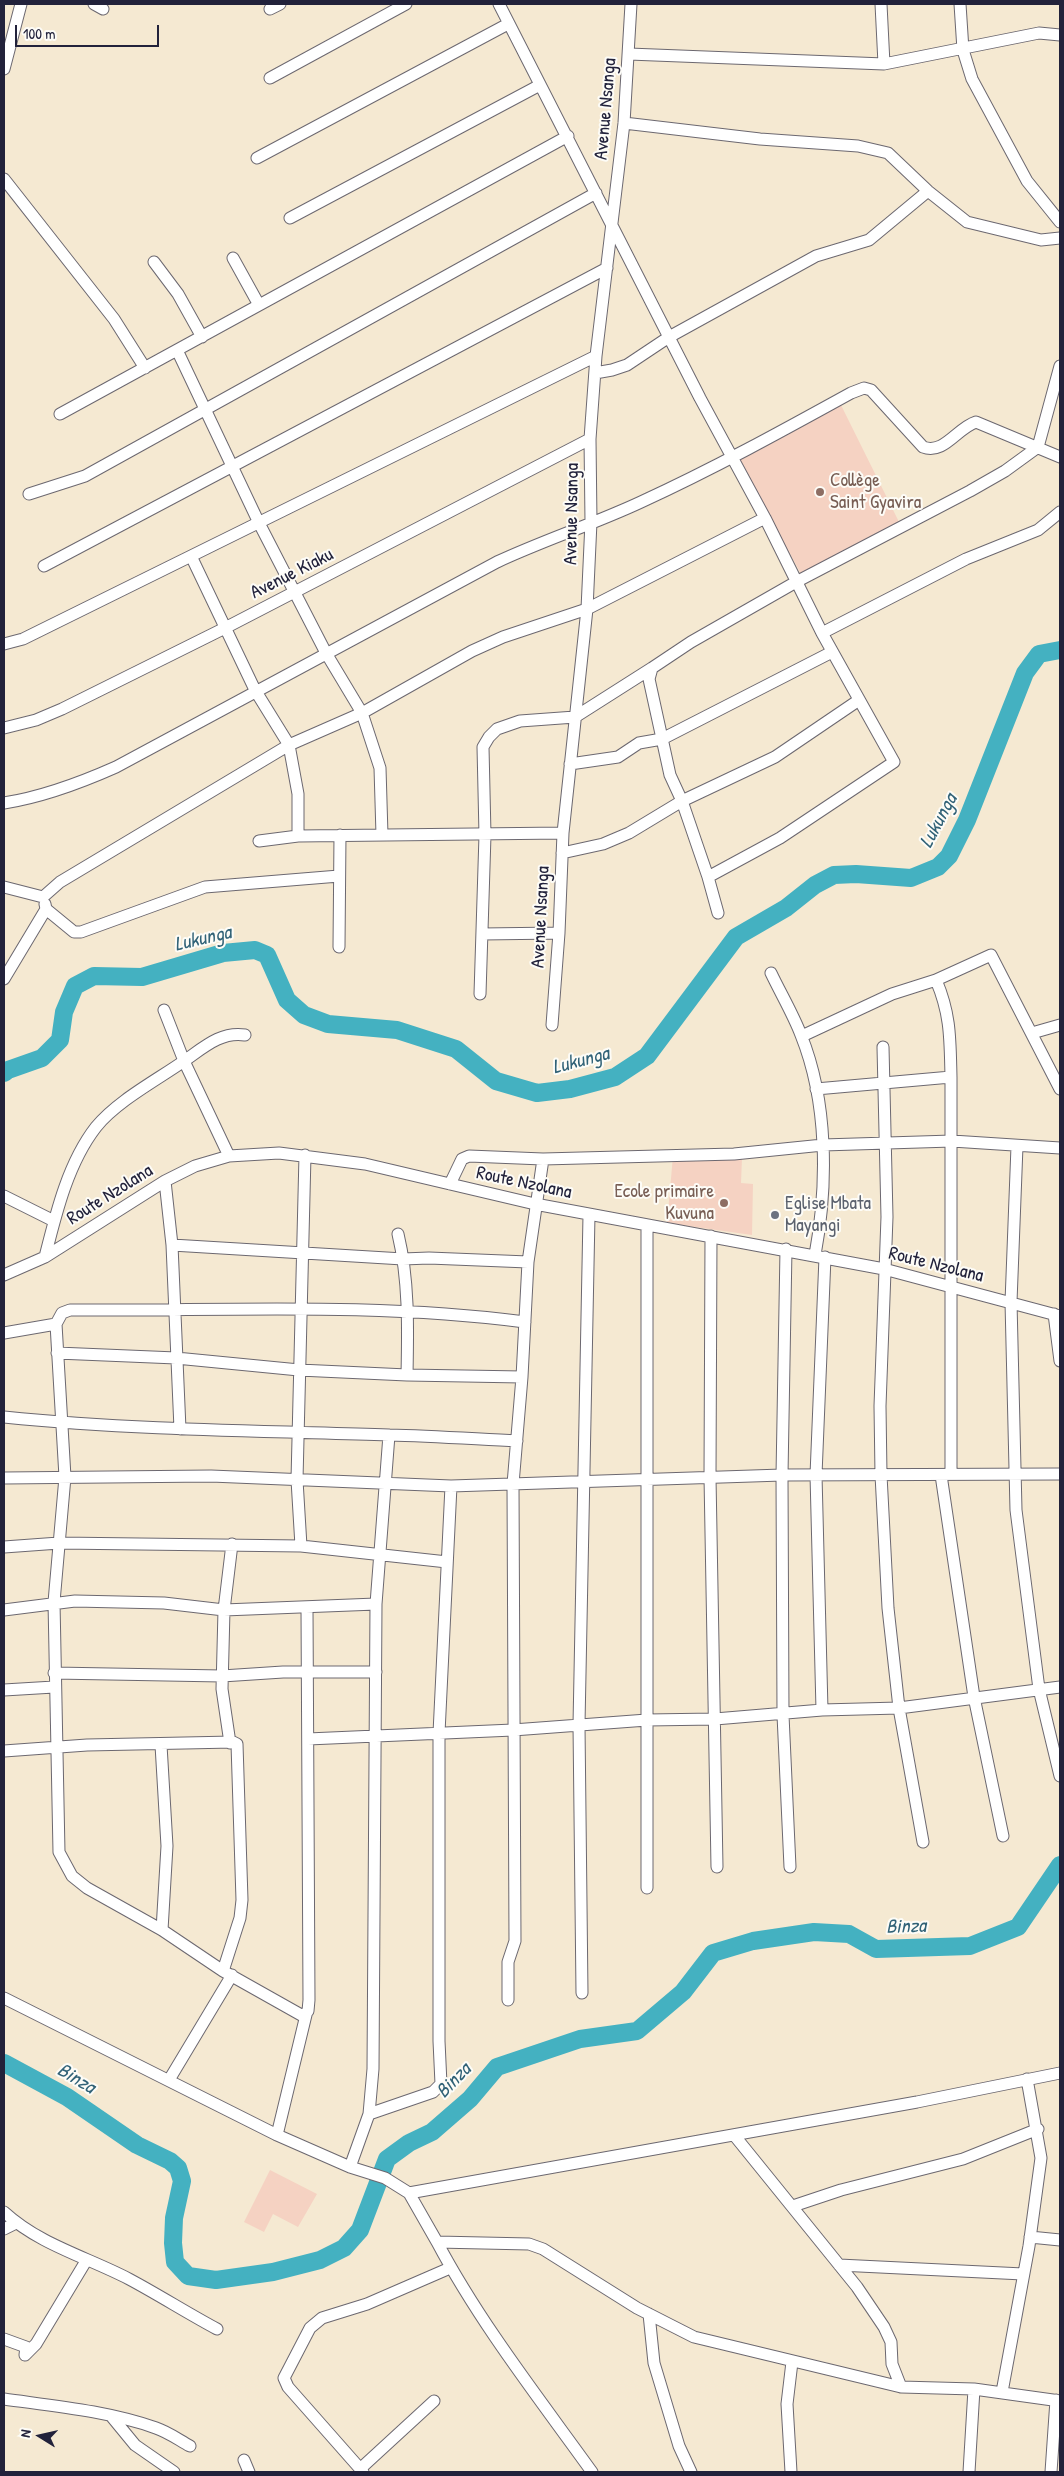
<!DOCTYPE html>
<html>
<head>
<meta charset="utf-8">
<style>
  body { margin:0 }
  #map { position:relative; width:1064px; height:2476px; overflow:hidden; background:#f5e9d2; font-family:"Patrick Hand",sans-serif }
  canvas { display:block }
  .frame { position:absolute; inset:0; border:5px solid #22223b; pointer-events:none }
  .north { position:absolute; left:15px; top:2411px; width:50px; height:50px; -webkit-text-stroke:4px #fdfcf7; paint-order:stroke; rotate:280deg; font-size:14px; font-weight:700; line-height:20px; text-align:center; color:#22223b }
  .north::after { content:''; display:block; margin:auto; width:18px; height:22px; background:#22223b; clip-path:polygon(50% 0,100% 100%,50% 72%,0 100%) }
  .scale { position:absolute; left:15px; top:25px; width:144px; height:22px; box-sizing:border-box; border:2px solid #22223b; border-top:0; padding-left:6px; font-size:15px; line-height:18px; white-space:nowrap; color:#22223b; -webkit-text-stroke:4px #fdfcf7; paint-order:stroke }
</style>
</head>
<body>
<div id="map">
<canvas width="1064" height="2476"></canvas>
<div class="frame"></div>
<div class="north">N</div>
<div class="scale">100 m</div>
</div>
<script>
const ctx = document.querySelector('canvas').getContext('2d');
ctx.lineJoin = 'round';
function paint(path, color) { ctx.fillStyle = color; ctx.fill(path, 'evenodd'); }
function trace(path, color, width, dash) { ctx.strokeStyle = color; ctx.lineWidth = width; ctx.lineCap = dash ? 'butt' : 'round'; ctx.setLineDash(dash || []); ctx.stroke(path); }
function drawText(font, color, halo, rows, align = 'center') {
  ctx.font = font + ' "Patrick Hand",sans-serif'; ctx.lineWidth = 4; ctx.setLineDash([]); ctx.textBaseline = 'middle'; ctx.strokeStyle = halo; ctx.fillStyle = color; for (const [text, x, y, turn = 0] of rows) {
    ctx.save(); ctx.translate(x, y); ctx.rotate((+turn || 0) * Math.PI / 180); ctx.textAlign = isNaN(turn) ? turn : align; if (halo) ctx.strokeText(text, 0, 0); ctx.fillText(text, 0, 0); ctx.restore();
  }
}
paint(new Path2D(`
  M840,403l60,121 -99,50 -63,-115z
  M673,1156l69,2 -1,25 12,1 -1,51 -85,-12z
  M270,2170l47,24 -19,33 -25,-13 -9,18 -20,-10z`), '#f5d2c2');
trace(new Path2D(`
  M4,1073l4,-3 34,-12 18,-18 4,-28 11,-26 19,-10 48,1 81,-24 32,-3 12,5 20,45 17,15 24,9 69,6 59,19 40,32 41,12 33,-4 45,-12 32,-21 89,-119 50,-29 29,-23 19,-10 22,-1 55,4 27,-11 11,-11 18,-36 58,-147 14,-19 21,-4
  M4,2063l63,34 70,48 33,16 8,7 4,13 -8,37 -1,25 2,19 13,14 28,4 57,-8 47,-12 24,-12 16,-18 27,-71 22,-16 23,-11 38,-33 27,-32 83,-28 57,-8 46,-39 30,-39 40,-12 61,-9 35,2 27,15 94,-3 48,-19 42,-62`), '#44b1c1', 18);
const minor = new Path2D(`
  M94,4l9,5
  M499,4l201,394 65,120 57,115 72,129 -114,76 -72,39
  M881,4l3,60
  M960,4l3,46 9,29 55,102 33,41
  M270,9l10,-5
  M629,54l255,10 155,-31 21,2
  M4,69l17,-65
  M270,78l136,-74
  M624,123l136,16 98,7 30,7 40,38 39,31 74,18 19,-2
  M257,158l251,-134
  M4,179l110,140 31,49
  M290,218l250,-133
  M233,258l26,47
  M154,262l24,32 24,43
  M177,350l82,173 67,130 36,60 18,55 2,67
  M595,373l17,-3 15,-5 42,-28 147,-81 53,-16 59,-49
  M60,414l508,-278
  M29,494l56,-18 511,-283
  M191,556l64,134 34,55 9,49v42
  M44,566l563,-298
  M822,633l144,-74 72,-29 22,-18
  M4,644l19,-5 573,-283
  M4,728l32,-8 26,-11 163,-81 365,-189
  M570,764l48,-7 21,-14 23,-4 170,-87
  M4,803c39,-6 76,-20 112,-36l381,-205c47,-22 97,-38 144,-60 72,-33 141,-71 210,-109l13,-5 7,2 52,57c21,8 34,-19 53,-25l84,35
  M259,841l39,-5 265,-3
  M562,853l41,-9 26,-11 53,-32 93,-44 84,-57
  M4,887l39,10
  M43,897l17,-15 229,-137 73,-32 110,-62 31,-14 84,-28 178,-91
  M46,909l28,23h7l124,-45 134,-11
  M718,913l-10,-36 -26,-76 -12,-26 -21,-96 3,-11 39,-26 105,-60 174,-91 35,-20 33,-24 22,-81
  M482,934l77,-1
  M339,947l1,-112
  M771,973c10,21 22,41 30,62 27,67 27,150 14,220
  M4,979l42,-70 -1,-5
  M936,980c15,35 14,60 15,97v397
  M480,994l5,-159 -2,-88 6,-10 8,-8 23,-8 55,-4 77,-49
  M164,1010l20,51 45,95
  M552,1025l7,-92 4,-100 24,-224 4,-87 -1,-83 6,-83 28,-233 7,-119
  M1032,1033l28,-8
  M802,1036l90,-42 44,-14 55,-25 69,134
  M883,1047l4,170 -7,189 1,69 7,133 11,100 24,134
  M816,1089l135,-12
  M1017,1146l-6,156 5,208 23,179 21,87
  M165,1181l7,64 8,184
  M450,1184l12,-25 7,-3 74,3 191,-5 89,-9 129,-4 108,7
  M4,1196l50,25
  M647,1225v663
  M398,1234c11,46 10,94 9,141
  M711,1236l-1,241 7,390
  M172,1245l231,14 26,-1 99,4
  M786,1249l-4,226 1,240 7,152
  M45,1257c11,-44 23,-94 51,-130 21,-26 61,-47 88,-66 19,-13 37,-30 61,-26
  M4,1275l41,-18 120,-76 30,-15 34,-10 50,-3 86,11 170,40 349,65 176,47
  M1054,1314l6,47
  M4,1333l52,-9
  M57,1353l119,5 123,12 108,5 115,2
  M4,1417c128,13 256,14 385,18 43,1 86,4 128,6
  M941,1475l33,222 29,139
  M4,1478l207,-2 240,10 331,-11 278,-1
  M301,1546l-4,-66 8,-325
  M4,1547l55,-4 242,3 146,16
  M307,1608l2,392 -1,11 -5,5 -80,-45 -61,-41 -75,-42 -15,-12 -13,-24 -5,-250 11,-125 -9,-153 6,-11 8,-3c152,1 304,-8 455,12
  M4,1610l71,-9 89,2 60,7 152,-6
  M54,1673l168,3 61,-4h93
  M4,1690l50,-3
  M822,1710l-6,-235 9,-218
  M308,1739l205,-9 134,-10 68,-1 107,-9 77,-2 161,-21
  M230,1743l-8,-54 2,-79 8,-66
  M161,1745l6,101 -5,84
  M4,1751l83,-6 146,-3 4,2 5,156 -2,18 -17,53
  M582,1993l-3,-268 10,-510
  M4,1998l273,137 73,32 35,11 24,15 28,49 92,2 14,5 94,59 57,29 207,50 73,2 86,12
  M508,2000v-38l7,-21 -2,-457 9,-107 6,-115 15,-103
  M169,2080l63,-105
  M369,2114l64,-22 8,-8 -2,-43v-308l12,-247
  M277,2135l29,-120
  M734,2135l123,152 27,40 7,15 1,22 9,23
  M350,2167l19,-53 4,-45 3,-465 13,-169
  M409,2193l508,-91 143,-29
  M793,2206l48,-16 122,-31 75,-30
  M4,2212c36,33 83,45 125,67 30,16 58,34 88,50
  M4,2229l12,-6
  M1030,2237l30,3
  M437,2242c43,81 101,155 155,230
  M839,2265l184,9
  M649,2314l5,49 25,83 12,26
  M4,2339l22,8 -1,8
  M25,2355l11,-11 50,-83
  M1002,2392l27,-146 12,-88 -14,-79
  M4,2399c50,7 104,12 152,29 12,4 23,12 34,18
  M112,2417l23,28 39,27
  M244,2460l5,12
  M360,2469l74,-68
  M363,2472l-75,-85 -4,-9 26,-50 12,-10 45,-14 83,-36
  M791,2472l-4,-68 5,-42
  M969,2472l5,-83
  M1051,2472l5,-72`);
trace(minor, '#6c6870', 13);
trace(minor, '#fff', 11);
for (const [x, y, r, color] of [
  [820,492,5,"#8d6e63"],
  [724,1203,5,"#8d6e63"],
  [775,1215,5,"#6b7280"]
]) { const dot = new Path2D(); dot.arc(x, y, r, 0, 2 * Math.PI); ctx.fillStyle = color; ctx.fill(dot); trace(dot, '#fdfcf7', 2); }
drawText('19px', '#22223b', '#fdfcf7', [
  ["Avenue Nsanga",606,109,-85],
  ["Avenue Nsanga",572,514,-89],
  ["Avenue Kiaku",292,574,-27],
  ["Avenue Nsanga",541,917,-87],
  ["Route Nzolana",524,1183,12],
  ["Route Nzolana",110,1195,-32],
  ["Route Nzolana",936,1265,14]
]);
drawText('19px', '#785e54', '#fdfcf7', [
  ["Collège",830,481],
  ["Saint Gyavira",830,503],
  ["Ecole primaire",714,1192,"right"],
  ["Kuvuna",714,1214,"right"]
], 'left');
drawText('19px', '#5b616d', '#fdfcf7', [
  ["Eglise Mbata",785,1204],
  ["Mayangi",785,1226]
], 'left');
drawText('italic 20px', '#316277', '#fdfcf7', [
  ["Lukunga",939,821,-62],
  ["Lukunga",203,939,-13],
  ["Lukunga",581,1061,-15],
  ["Binza",906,1927,-2],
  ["Binza",76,2079,31],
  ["Binza",454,2081,-46]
]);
</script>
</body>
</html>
